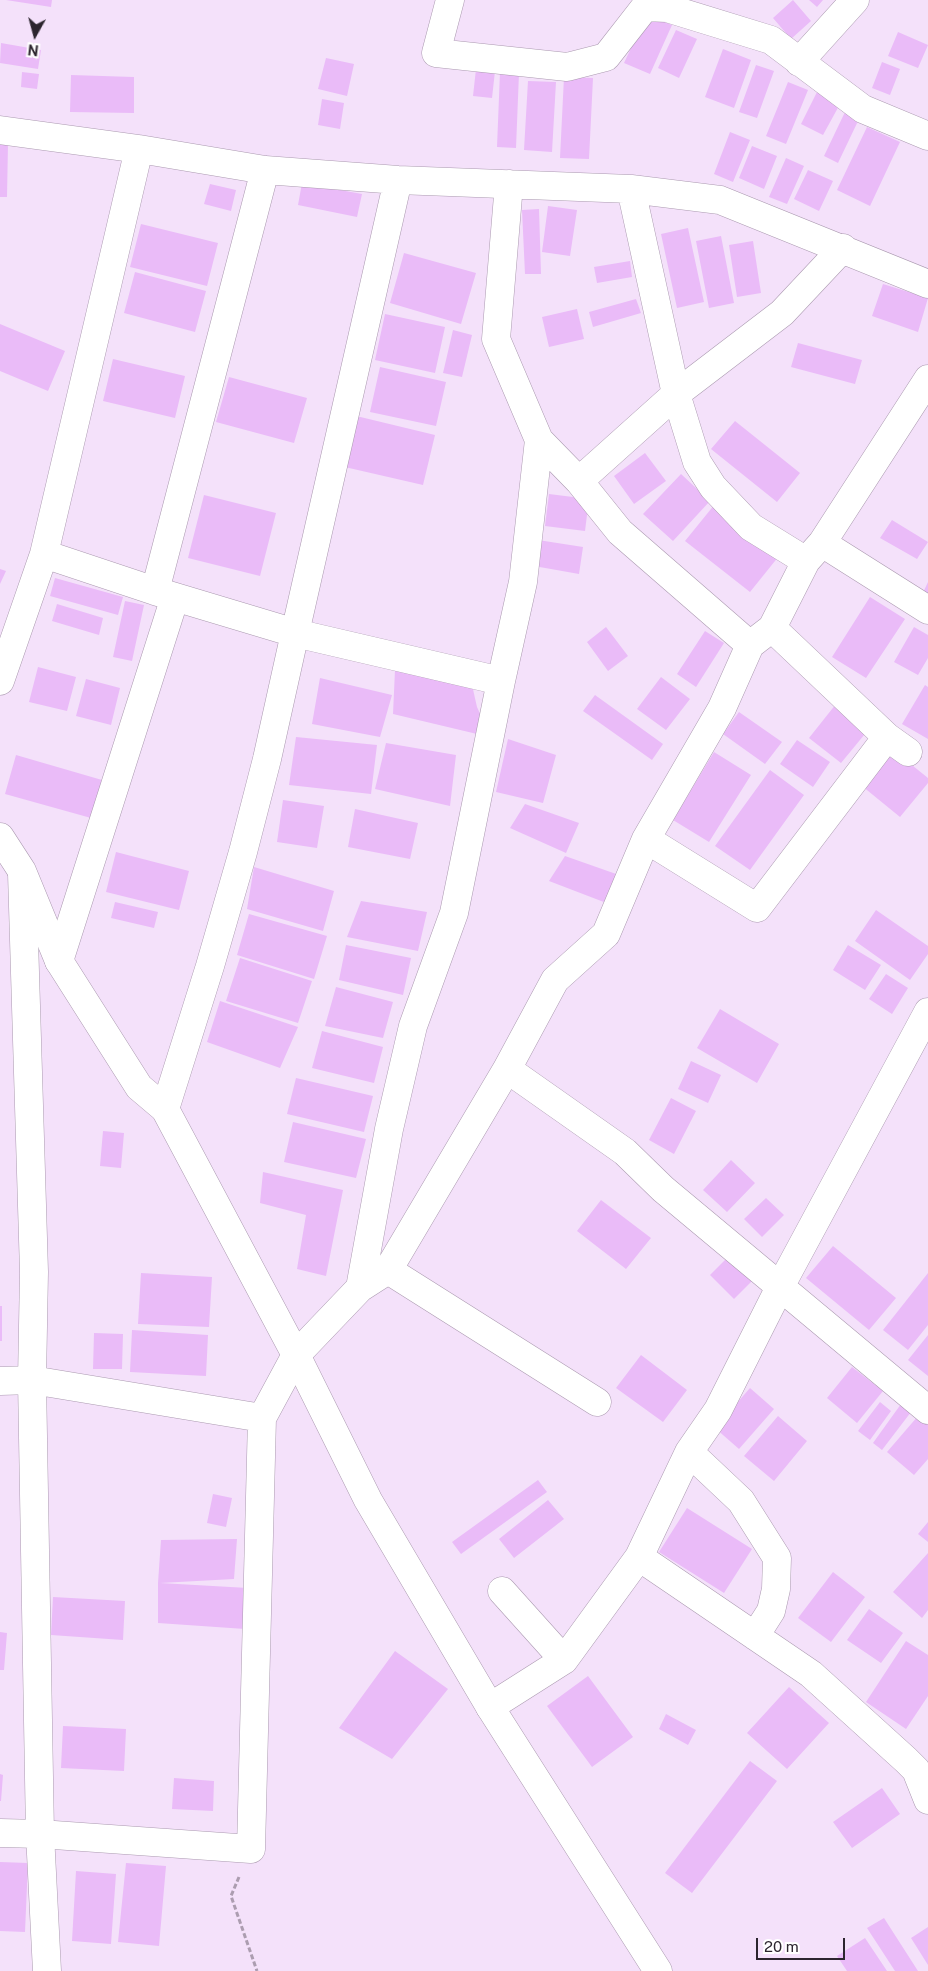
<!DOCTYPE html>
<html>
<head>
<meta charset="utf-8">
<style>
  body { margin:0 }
  #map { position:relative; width:928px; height:1971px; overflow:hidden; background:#f4e1fa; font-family:"Public Sans",sans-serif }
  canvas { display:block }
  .north { position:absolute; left:10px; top:10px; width:50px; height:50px; -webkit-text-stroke:4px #fff; paint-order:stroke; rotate:187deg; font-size:14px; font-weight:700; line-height:20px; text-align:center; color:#2c252e }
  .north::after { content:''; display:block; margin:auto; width:18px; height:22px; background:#2c252e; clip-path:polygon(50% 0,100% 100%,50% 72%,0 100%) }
  .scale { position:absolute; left:756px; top:1938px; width:89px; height:22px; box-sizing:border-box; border:2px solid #2c252e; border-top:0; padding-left:6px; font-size:15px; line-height:18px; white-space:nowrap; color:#2c252e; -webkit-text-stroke:4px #fff; paint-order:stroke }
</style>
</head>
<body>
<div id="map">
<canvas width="928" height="1971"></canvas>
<div class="north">N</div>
<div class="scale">20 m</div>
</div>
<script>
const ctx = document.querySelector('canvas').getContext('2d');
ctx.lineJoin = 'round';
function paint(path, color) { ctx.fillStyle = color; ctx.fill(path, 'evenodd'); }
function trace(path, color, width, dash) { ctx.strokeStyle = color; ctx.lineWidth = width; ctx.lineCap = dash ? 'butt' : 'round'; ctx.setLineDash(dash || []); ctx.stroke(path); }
paint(new Path2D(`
  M6,0h46l-1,7z
  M793,0l18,21 -20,18 -18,-21z
  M809,0h14l-6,7z
  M647,14l25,11 -22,49 -26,-11z
  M676,30l21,9 -18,39 -21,-10z
  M898,32l30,13 -10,23 -30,-12z
  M1,43l40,7 -3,19 -38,-6z
  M723,49l28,11 -17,48 -29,-11z
  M326,58l28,6 -7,32 -29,-7z
  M882,62l18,7 -10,26 -18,-7z
  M756,65l18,6 -17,47 -18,-6z
  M476,69l19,2 -3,27 -19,-2z
  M22,72l17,2 -2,15 -16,-2z
  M500,72l19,1 -3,75 -19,-1z
  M71,75l63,2v36l-64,-1z
  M564,77l29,1 -4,81 -29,-1z
  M528,81l28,1 -4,70 -28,-2z
  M788,82l20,8 -22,54 -20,-8z
  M817,92l23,12 -17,31 -22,-11z
  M322,99l22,4 -4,26 -22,-4z
  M845,112l14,7 -21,44 -14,-7z
  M867,127l33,15 -30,64 -33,-16z
  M730,132l20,8 -17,42 -19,-8z
  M0,143l8,1 -1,53h-7z
  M752,146l25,10 -13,33 -25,-11z
  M786,158l18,8 -17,38 -18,-7z
  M808,170l25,11 -14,30 -25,-12z
  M302,183l60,11 -5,23 -59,-12z
  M210,184l26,6 -5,21 -27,-7z
  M548,206l29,4 -7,46 -28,-4z
  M539,209l2,65h-16l-3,-64z
  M141,224l77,19 -11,43 -77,-19z
  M688,228l16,74 -27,6 -16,-74z
  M721,236l13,67 -25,5 -13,-67z
  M753,241l8,52 -24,4 -8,-52z
  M404,253l72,20 -15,51 -71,-21z
  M630,261l2,16 -35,6 -3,-16z
  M135,272l71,19 -11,41 -71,-19z
  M883,284l45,14 -10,34 -46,-16z
  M636,299l5,14 -48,14 -4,-15z
  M577,309l7,30 -35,8 -7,-30z
  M385,314l60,13 -10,46 -60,-13z
  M0,324l65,27 -17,40 -48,-20z
  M453,330l19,5 -10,42 -19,-4z
  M798,343l64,17 -7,24 -64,-17z
  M113,359l72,17 -10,42 -72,-17z
  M380,367l66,15 -10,44 -66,-14z
  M229,377l78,21 -13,45 -78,-21z
  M348,414l87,21 -12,50 -87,-20z
  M735,421l65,52 -23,29 -66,-53z
  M645,453l21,28 -32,23 -20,-28z
  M681,474l29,27 -37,40 -30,-27z
  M549,494l40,5 -4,32 -40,-5z
  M204,495l72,18 -16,63 -72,-18z
  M715,504l64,52 -29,36 -65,-51z
  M892,520l36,22 -11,17 -37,-21z
  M538,540l45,7 -4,27 -45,-8z
  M0,569l6,2 -6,13z
  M55,578l68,19 -5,18 -68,-19z
  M928,582v18l-7,-3z
  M870,597l35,22 -39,59 -34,-21z
  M125,601l19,4 -12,56 -19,-4z
  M57,604l46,14 -4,17 -47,-14z
  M606,627l22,29 -20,15 -21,-29z
  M914,627l14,8v23l-10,17 -24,-13z
  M705,631l19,12 -28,44 -19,-13z
  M38,667l38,10 -9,34 -38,-9z
  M395,670l77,15 5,22 5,11 -5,16 -84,-20z
  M661,677l29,22 -24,31 -29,-21z
  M320,678l72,17 -12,42 -68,-13z
  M86,679l34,9 -9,37 -35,-9z
  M925,685l3,2v52l-26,-15z
  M595,695l68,49 -11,16 -69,-49z
  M836,704l33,25 -28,34 -32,-25z
  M739,712l43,30 -17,22 -42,-30z
  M296,737l81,8 -6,49 -82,-9z
  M508,739l48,16 -13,48 -47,-11z
  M797,740l33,22 -17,25 -33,-23z
  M386,743l70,12 -6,51 -75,-17z
  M892,749l36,29v5l-28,34 -38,-31z
  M714,752l37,23 -42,67 -36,-22z
  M16,755l86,25 -11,38 -86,-24z
  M770,770l34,25 -54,75 -35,-24z
  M283,800l41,6 -7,42 -40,-6z
  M525,804l54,19 -13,30 -56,-25z
  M355,809l63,14 -8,36 -62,-12z
  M116,852l73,19 -10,39 -73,-18z
  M565,856l54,19 -10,29 -60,-23z
  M254,867l80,24 -11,40 -76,-22z
  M361,901l66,11 -9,39 -71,-14z
  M115,902l43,10 -4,16 -43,-10z
  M876,910l52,36v8l-18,26 -55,-39z
  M249,914l78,22 -13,43 -77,-24z
  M346,945l65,13 -8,37 -64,-15z
  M848,945l33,20 -16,25 -32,-20z
  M240,958l72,23 -14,42 -72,-22z
  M886,974l22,14 -16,26 -23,-15z
  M336,987l57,15 -10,36 -58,-12z
  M220,1001l78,26 -18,41 -73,-26z
  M720,1009l59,35 -22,39 -60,-35z
  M322,1031l61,16 -9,36 -62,-15z
  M691,1061l30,14 -13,28 -30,-14z
  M296,1078l77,18 -9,36 -77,-18z
  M671,1098l25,13 -22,43 -25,-14z
  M293,1122l73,17 -10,39 -72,-16z
  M103,1131l21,2 -3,35 -21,-2z
  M731,1160l24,23 -28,29 -24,-22z
  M263,1172l80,18 -17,86 -29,-7 9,-54 -46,-12z
  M766,1198l18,17 -22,22 -18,-18z
  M601,1200l50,38 -25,31 -49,-38z
  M833,1246l63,52 -27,32 -63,-52z
  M734,1251l24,24 -24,24 -24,-24z
  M141,1273l71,4 -3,50 -71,-3z
  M928,1273v52l-20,25 -25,-20z
  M0,1306h2v35h-2z
  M132,1330l76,5 -2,41 -76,-4z
  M94,1333l29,1 -1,35h-29z
  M928,1335v41l-20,-16z
  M641,1355l46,35 -24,32 -47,-34z
  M852,1367l31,24 -26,32 -30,-25z
  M750,1388l24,21 -35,40 -24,-21z
  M880,1402l11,9 -21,29 -12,-9z
  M901,1404l10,8 -29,38 -9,-7z
  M778,1416l29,25 -33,40 -30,-25z
  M918,1416l10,9v34l-14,16 -27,-23z
  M538,1480l9,12 -86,62 -9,-12z
  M213,1494l19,4 -6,29 -19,-4z
  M548,1500l16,19 -50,39 -15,-19z
  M687,1508l65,41 -28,44 -65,-41z
  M928,1522v20l-10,-8z
  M237,1539l-3,40 -74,4 88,5 -3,41 -87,-6v-40l3,-43z
  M928,1553v57l-6,8 -29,-26z
  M833,1572l32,25 -34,45 -33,-24z
  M53,1597l72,4 -2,39 -72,-5z
  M869,1609l34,24 -22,30 -34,-23z
  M0,1632l7,1 -3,37h-4z
  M906,1641l22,14v41l-22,33 -40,-27z
  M395,1651l53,38 -56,70 -53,-31z
  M588,1676l45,61 -41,30 -45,-61z
  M789,1687l40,36 -42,46 -40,-36z
  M666,1714l30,16 -8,15 -29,-16z
  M63,1726l63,3 -2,42 -63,-3z
  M750,1761l27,20 -85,112 -27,-20z
  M0,1774l3,1 -2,26h-1z
  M174,1778l40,3 -1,30 -41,-2z
  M882,1788l18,26 -48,34 -19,-26z
  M0,1862l28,1 -3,69 -25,-1z
  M126,1863l40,3 -7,80 -41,-4z
  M76,1871l40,3 -5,70 -39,-3z
  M884,1918l34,53h-23l-28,-43z
  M928,1927v38l-17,-27z
  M865,1938l22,33h-40l-10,-15z`), '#eabbf8');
const minor = new Path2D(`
  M450,0l-14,53 131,14 39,-10 39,-50 22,1 104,32 92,69 65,27
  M799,62l56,-62
  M0,130l139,19
  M509,184l-13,155 43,101 40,41 41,51 130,113
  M631,189l45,205 21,68 16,25 38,40 55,34
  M579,481l97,-87 106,-81 61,-65
  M822,543l106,67
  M44,554l111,37 110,-421
  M155,591l140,42 103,-453
  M772,628l115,109 21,15
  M0,681l44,-127 95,-405 126,21 133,10 233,9 89,11 208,84
  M501,681l22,-99 16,-142
  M646,839l111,69 130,-171
  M22,873l12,399 -2,108 8,454 7,137
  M59,961l116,-364
  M507,1069l118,83 38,37 265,221
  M165,1109l45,-143 33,-114 24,-93 28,-126 206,48 -47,232 -41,113 -24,103 -29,159
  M388,1270l209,132
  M0,1381l32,-1 230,38
  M689,1452l52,49 36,57 -1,31 -5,22 -16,25
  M639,1557l172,117 95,86 10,10 12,30
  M502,1591l62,69
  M490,1707l74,-47 75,-103 50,-105 29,-42 63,-125 147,-273
  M0,1833l40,1 211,15 11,-431 34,-63 64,-67 28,-18 119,-201 48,-89 51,-46 40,-95 76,-131 28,-63 22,-17 34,-67 16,-18 106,-164`);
const tertiary = new Path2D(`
  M0,837l22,34 37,90 80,126 26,22 131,246 72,145 122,207 168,264`);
trace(minor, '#ab9ab0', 29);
trace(tertiary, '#ab9ab0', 29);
trace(new Path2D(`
  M239,1877l-8,19 26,75`), '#ac9db0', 3, [5, 2.5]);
trace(minor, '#fff', 28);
trace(tertiary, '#fff', 28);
</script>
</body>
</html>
